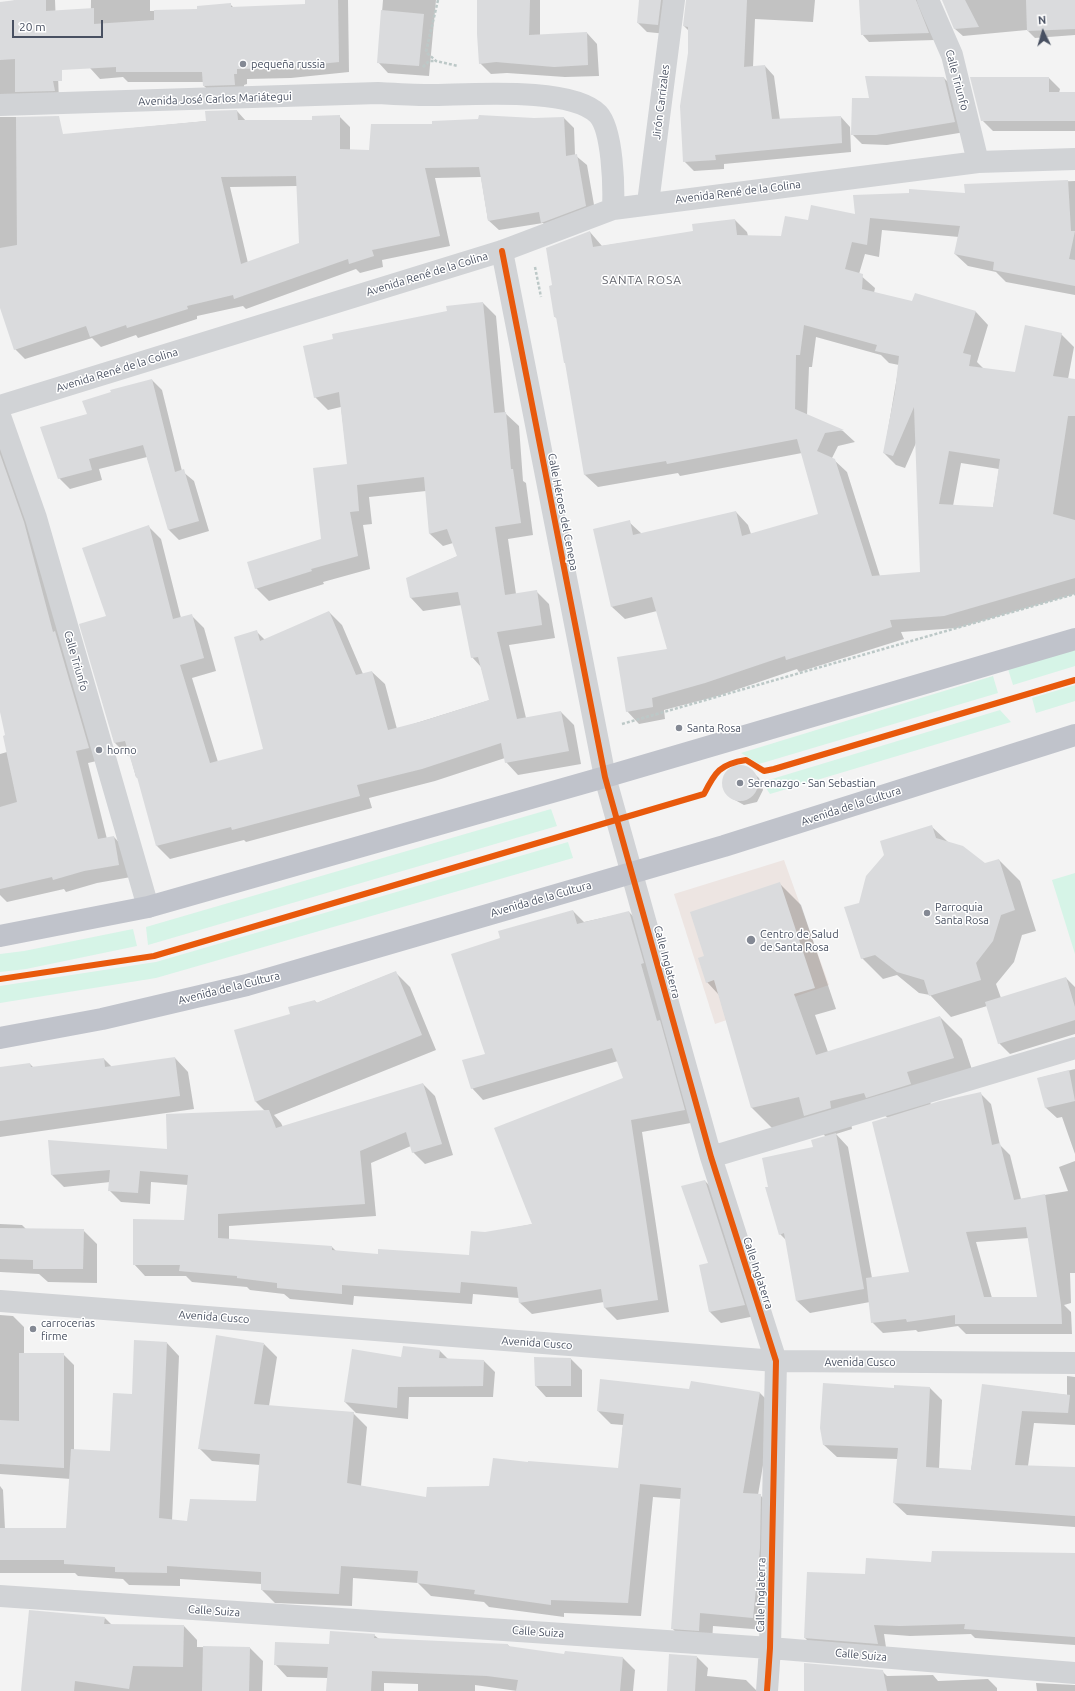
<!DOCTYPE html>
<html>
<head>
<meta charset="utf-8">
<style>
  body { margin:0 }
  #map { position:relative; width:1075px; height:1691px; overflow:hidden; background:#f3f3f3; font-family:Ubuntu,sans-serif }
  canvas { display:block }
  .north { position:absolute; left:1023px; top:12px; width:40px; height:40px; -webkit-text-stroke:3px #fff; paint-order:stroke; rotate:355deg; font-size:11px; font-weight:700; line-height:16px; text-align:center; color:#485061 }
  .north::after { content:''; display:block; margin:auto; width:14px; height:18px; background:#485061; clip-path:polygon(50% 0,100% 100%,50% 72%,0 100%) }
  .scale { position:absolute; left:12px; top:20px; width:91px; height:18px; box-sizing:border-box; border:2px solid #485061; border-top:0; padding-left:5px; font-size:12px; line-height:14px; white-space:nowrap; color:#485061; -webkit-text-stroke:3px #fff; paint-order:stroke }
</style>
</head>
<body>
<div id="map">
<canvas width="1075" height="1691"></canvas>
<div class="north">N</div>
<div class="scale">20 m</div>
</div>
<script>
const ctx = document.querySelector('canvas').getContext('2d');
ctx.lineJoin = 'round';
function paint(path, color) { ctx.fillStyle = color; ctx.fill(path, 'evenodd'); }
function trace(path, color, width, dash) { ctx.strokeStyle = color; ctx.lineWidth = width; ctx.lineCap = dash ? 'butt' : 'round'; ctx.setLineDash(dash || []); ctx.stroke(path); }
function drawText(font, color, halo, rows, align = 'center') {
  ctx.font = font + ' Ubuntu,sans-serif'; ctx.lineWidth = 3; ctx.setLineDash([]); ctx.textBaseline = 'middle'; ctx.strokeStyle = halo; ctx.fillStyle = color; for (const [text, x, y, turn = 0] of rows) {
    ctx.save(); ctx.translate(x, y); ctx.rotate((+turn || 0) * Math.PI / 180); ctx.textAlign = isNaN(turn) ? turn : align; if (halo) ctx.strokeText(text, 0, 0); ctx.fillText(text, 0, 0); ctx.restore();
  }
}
paint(new Path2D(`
  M784,860l45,125 -114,39 -41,-130z`), '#ede5e2');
paint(new Path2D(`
  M1075,648v18l-62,19 -5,-16z
  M993,676l5,17 -239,71 -18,-11z
  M1075,685v16l-39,12 -4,-15z
  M1000,710l11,12 -241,72 -8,-12z
  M551,809l6,17 -409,119 -2,-18z
  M568,842l5,16 -417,120 -156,25v-17l156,-24z
  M1075,873v81l-23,-74z
  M133,929l4,17 -111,23 -26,3v-18l24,-3z`), '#d6f4e7');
paint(new Path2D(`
  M18,0h37l4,101 -59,8v-106z
  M91,0h59v11l48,-1 32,-6 4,4 72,-3v-5h42l1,72 -58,6 -44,1v5l-3,1 1,10 -30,1 -11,-10v-4h-76l-5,-5 -23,2 -10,-11z
  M383,0h53l-7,76 -41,-3 -10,-11z
  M478,0h62v36l47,-3 10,11 2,32 -34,1 -58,-4 -16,1 -11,-11z
  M640,0h35l-8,34 -20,-2 -9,-9z
  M687,0h128l-2,22 -58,-3 -2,48 12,-1 9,10 6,44 61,-3 9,10 1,25 -127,12v5l-30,2 -10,-10 5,-130 -5,-5z
  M860,0h65l10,40 -66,2 -7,-8z
  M943,0h132v35l-40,3 -8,-8 -64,6 -8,-7z
  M944,78l10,10 11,44 -78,13 -25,-1 -10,-10 18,-35z
  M1049,78l11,11 -1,4h16v38h-82l-11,-11z
  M237,111l9,10h67l26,-5 11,11v23l20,1 63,-26 131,-7 10,10 1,27 12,10 9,51 -44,17 -9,-10 -44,7 -11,-10 -7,-43 -46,1 15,68 -68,14 1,7 -23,6 -4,-4 -110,40 -3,-3 -46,10v3l-59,19 -2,-3 -35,12 -9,-9 -67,21 -10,-10 -15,-48v-184h49l11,18 147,-14zM298,186l2,58 -52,19 -18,-76z
  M1075,181v114l-69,-13 -10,-10 -28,-6 -13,-12 4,-17 -77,-7 -3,27 -14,-3 -6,20 16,14 -1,5 39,10 3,-9 60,18 12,13 -11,37 7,7 32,4 45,-39 13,13 -6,32 7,1v214l-118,34 -56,4 3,7 -105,33 -2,-3 -79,27 -54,14 1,9 -26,5 -12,-13 41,-62 -11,-38 -32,8 -13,-12 17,-85 13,12 94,-22 12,13 3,9 69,-19 -18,-62 -122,23 -2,-3 -80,14 -13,-12 -18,-111 -9,-45 -3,-2 -2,-31 37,-54 12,14 92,-14 41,-12 12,12 1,4 34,1 27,-16 47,-6 110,-21 -1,-9zM816,337l65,18 8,8 10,2 -15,88 12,12 9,3 11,-25 5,130 -41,3 -33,-104 -15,-14 6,-12 17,-4 -12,-11 -36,-16 2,-48h3zM961,463l38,6 -6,39 -40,-2z
  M483,303l13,13 9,97 14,13 4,55 3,2 7,52 -25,4 8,55 20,-3 13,13 6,34 -46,7 17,73 35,-6 13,13 7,39 -63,11 -12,-13 -1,-4 -70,23 -66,17 3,10 -126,34 -2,-2 -74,19 -13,-13 -18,-67 -3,-2 -6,-22 -2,1 -13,-13 -8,-126 42,-90 12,12 20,79 10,-3 13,13 12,43 -24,7 26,84 46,-12 -7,-118 8,8 64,-28 13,13 21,49 9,-2 13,12 12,45 93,-29 -9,-33 -9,-10 -10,-52 -39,6 -12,-13 -3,-20 50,-22 -5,-13 -10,3 -13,-12 -4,-43 -57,6 3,27 -9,1 7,44 -47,13 1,2 -55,17 -13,-13 66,-48 26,-75 -7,-58 -13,3 -13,-13 133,-86z
  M152,380l10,10 20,81 12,10 15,50 -30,9 -10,-10 -22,-73 -48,12 3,11 -32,9 -11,-11 29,-63 24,-22z
  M0,442l5,5 96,313 -13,3 19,76 7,-2 12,13 5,27 -34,6 -31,9 -2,-3 -57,13 -7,-7v-141l7,-2v-16l-7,-28z
  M742,766l6,2 11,10 4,12 -6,12 -13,3 -11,-6 -9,-12 1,-12 4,-5z
  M931,826l17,16 36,22 15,-4 21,21 16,50 -14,4 -8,27 -18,22 5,14 65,-20 9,9v47l-65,20 -11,-11 -12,-37 -36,11 -21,-22 -11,-2 -22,-18 -14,4 -21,-21 -2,-54z
  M780,884l21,21 35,104 -21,6 13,37 112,-35 22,22 13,40 -47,14 3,12 49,-12 11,11 9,41 10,10 11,44 47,-8 -9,-24 16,-6v112h-5l1,30 -7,2 7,7 1,22h-106l-8,-8 -40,6 -2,-2 -33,3 -11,-11 -2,-20 -60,11 -13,-12 -11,-61 -6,-6 -11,-47 57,-50 -15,-16 -38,8 -21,-21 -33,-113 -12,-13 -2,-26zM884,1115l4,3 22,155 -38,5 -24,-131 -12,-13 16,-5 -1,-7zM1029,1238l9,60h-46l-16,-56z
  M573,911l11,11 45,-10 12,12 55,198 -54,10 27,180 -52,8 -12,-12 -1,-6 -72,12 -12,-11 -1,-5 -46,-4 -1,10 -118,-8 -1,9 -63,-6 -6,-5 -34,-4 -3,-3 -55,-5 -6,-6h-41l-11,-12 51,-43 3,-36 -37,-3 -1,22 -29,-2 -12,-12 1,-8 -46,5 -12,-12 -3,-34 119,9 97,-39 -9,-9 -20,-71 55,-16 24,-14 2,2 78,-31 15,15 26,63 -162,65 7,8 2,4 140,-43 12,12 18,59 -28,9 -12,-12 -2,-6 -40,17 5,53 -147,10v14l103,7 4,4 43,4 91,1 15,-23 48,-9 91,-145 -6,-18 -135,39 -11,-12 14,-34 16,-115z
  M175,1058l13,14 6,37 -194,28v-69l30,-4 4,4 70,-9 8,8z
  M1075,1069v85l-13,-37 -5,1 -11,-10 -7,-30z
  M705,1181l11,11 39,124 -34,7 -11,-11z
  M0,1224l22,1 4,4 57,1 14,14v39l-49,-1 -9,-8 -39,-2z
  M0,1315l13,1 11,11v27h39l11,11v85l37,3 21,-58 34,-53 13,14 -7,165 16,1 69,-20 3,-37 -48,-4 -13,-13 65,-104 13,13 -8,49 84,7 14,14 -6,59 66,12 63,-11 39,-23 90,5 4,-44 -12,-1 -13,-13 92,-20 2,-9 68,11 13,13 -15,89h2l14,14 -8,121 -53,-4 -1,17 -27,-1 -13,-14 9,-129 -28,-2 -12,119 -77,-3v4l-75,-10 -5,-5 -53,-6 -13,-13 -65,-5 -1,28 -77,-3 -13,-13v-6l-82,-5v7l-51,-1 -6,-6 -45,-3 -3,-3h-75v-87l3,4 2,39h62l4,-50 -71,-5z
  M440,1351l8,8 36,2 11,11 -2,25h-84l-1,22 -52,-6 -11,-11 57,-44z
  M571,1359l11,11v27h-36l-10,-11z
  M1067,1376l8,1v48l-41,-2 -6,43 47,2v59l-168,-12 -13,-12 4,-44 -61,-2 -13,-12 71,-56 35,-1 12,12 -3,69 32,2 12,-86 84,10z
  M808,1573l267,17v55l-100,-7 -4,-4 -61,2 -26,-2 3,20 -72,-6 -10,-10z
  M105,1618l7,7 72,1 13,14v7l53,1 13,13 -1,30h-240z
  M374,1635l5,4 129,6 3,3 54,7 58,3 12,12 -2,21h-116l-42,-6v6h-57v-7l-34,-1v8h-57l1,-13 -41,-1 -12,-13 55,-19z
  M697,1657l11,11 -1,8 39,4 11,11h-89z
  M882,1671l5,5 46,-1 5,6 50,-2 9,9v3h-192z
  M1036,1683l39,2v6h-38z`), '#0003');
paint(new Path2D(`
  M16,0h30v11l48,-3v16l60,-4v-10l43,-1v-3l34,-3v4l74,-3v-4h33l1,62 -59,6 -43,1v5h-3l1,11 -32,1 -1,-14h-86v-5l-54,3v11h-9l2,10 -40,1v-33l-15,1v-58z
  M477,0h53l-1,35 58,-3 1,33 -34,2 -58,-5 -17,2 -2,-30z
  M639,0h22l-3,25 -21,-2z
  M686,0h61l-3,67 21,-2 7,54 69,-3 1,27 -127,12 1,5 -33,2 -3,-56 8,-53v-26l-5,-1z
  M859,0h57l13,33 -68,2z
  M942,0h23l14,27 -25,2z
  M1026,0h49v29l-48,2z
  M381,10l43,4 -5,52 -42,-3z
  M865,76l79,1 11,45 -79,13h-25l1,-37h17z
  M970,77h79v15h26v29h-94z
  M237,110l1,10h74v-4l28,-1v34l29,1 2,-26h61v-3l46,-2 1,-4 55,3 30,-1 2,39 11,-2 9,52 -45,17 -2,-11 -51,9 -9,-54 -54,1 15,68 -68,14 2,6 -25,8 -1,-5 -114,40 -1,-4 -46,11 1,3 -61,19 -1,-3 -36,12 -4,-11 -72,24 -14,-42v-60l17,-3 -1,-128 43,-1 4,18 143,-13 -1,-10zM296,176l3,67 -58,21 -20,-87z
  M1068,180l3,51h4l-6,28 6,1v26l-82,-16 1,-8 -40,-8 6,-28 -90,-8 -3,27 -15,-3 -7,27 18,5 -1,15 50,12 3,-8 61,18 -13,42 8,2 -2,11 46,6 10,-47 37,8 -9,43 22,3v37h-7l-15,98 22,6v58l-131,38 -54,4 2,7 -106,33 -1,-4 -80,27 -53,15 1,9 -27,5 -9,-55 50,-8 -15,-52 -41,10 -18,-78 37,-9 3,15 103,-24 6,25 76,-22 -21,-75 -130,25 -1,-3 -82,14 -19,-112h-1l-8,-46h-2l-5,-31 3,-1 -6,-37 44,-17 3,16 100,-16 -1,-7 43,-5 2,16 44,1 4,-20 23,4 3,-15 44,9 -2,-19 56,-2v-4l56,4 -1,-9zM804,325l73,20 -2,6 24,5 -4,36 -12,61 10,3 21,-49 6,165 -48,4 -37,-117 -18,-8 8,-18 19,-3 -49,-21 1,-54h4zM949,451l51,8 -7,48 -54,-3z
  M483,302l11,111 12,-1 5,57h2l8,54 -26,4 10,68 32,-5 5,35 -45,7 20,87 44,-8 8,40 -64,12 -4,-20 -79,26 -65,16 3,11 -128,34 -1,-3 -75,19 -19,-69h-1l-11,-36 -11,2 -35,-119 27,-8 -24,-68 67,-23 24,94 19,-5 12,44 -24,7 30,98 53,-14 -29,-112 23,-7 3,11 69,-30 27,64 16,-4 16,59 35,-9 66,-21 -11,-43 -7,1 -13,-66 -48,6 -4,-20 51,-22 -10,-27 -18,5 -5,-57 -67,8 2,26 -9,1 8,44 -47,13 1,2 -57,18 -8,-27 74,-23 -8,-71 34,-4 -8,-72 -25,6 -11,-52 30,-7 -1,-5 115,-23 -1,-5z
  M152,379l23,93 9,-3 15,52 -31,9 -25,-85 -54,14 3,11 -34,9 -18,-52 47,-13 -5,-13 29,-9 -1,-2z
  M0,454l24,68 29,110 2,-1 34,117 -13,3 22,88 16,-3 5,29 -35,6 -31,9 -1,-3 -52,12v-82l17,-5 -14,-66 2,-1 -5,-23z
  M722 783a18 18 0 1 1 36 0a18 18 0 1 1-36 0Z
  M932,825l4,13 27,8 22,17 14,-4 16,51 -14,5 -8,26 -17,22 5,17 -52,16 -5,-16 -27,-8 -22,-17 -14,4 -17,-52 15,-4 7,-27 18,-21 -4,-14z
  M780,882l35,106 -21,6 22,61 124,-39 14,42 -47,14 4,12 -45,14 -2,-5 -34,8 1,7 -27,8 -5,-19 -48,11 -37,-128 -8,3 -8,-25 6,-2 -14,-44z
  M573,910l4,14 52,-13 15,52 -3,1 16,57 3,-1 25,90 -54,10 27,180 -54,8 -3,-19 -82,14 -2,-16 -56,-5 -1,11 -118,-8v9l-65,-6v-5l-40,-5v-2l-58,-5 1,-6h-47v-46l51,1 4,-45 -48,-4 -2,22 -30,-2 2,-21 -59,5 -3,-35 119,9 -1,-35 103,-4 7,18 147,-45 19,61 -30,9 -6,-21 -46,19 5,53 -147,10v24l114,8v4l46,4v-5l91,6 2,-24 14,1 47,-8 -38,-96 129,-50 -11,-30 -141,41 -9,-29 23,-6 -34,-100 49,-16 -2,-7z
  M396,971l26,64 -167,67 -21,-72 56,-16 -2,-7 27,-7 1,3z
  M1066,977l9,30v13l-77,24 -13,-42z
  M175,1057l5,39 -180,25v-54l30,-4 1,4 73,-9 1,9z
  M1069,1070l6,31 -30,7 -8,-30z
  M981,1092l11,53 8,-2 14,57 31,-6 16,111 1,19h-107v-9l-48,7 -1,-3 -35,4 -5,-45 43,-6 -37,-150 68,-21zM1026,1227l11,70h-53l-18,-65z
  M836,1133l28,156 -68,12 -12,-68 -5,2 -14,-48h3l-6,-29 51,-11 -2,-7z
  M705,1180l40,125 -36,7 -10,-47 9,-2 -27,-77z
  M0,1228l84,1 -1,40h-50v-9l-33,-1z
  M216,1335l48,8 -10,61 100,8 -7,71 79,14 1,-10 62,-1 4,-28 35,4v-1l90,7 6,-54 -27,-3 3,-32 89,10 2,-8 69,11 -17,101 18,1 -1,54 -7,70 -53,-5 -1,18 -28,-2 10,-141 -41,-4 -12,119 -77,-3v5l-77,-11 1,-4 -58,-7 1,-12 -77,-5 -2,28 -78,-4v-18l-94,-6v7l-52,-1v-5l-51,-3v-4h-64v-32h66l5,-79 39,2 3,-58 19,1 2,-54 33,2 -8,176 28,3 3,-22 66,2 4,-47 -62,-5z
  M403,1346l37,4 -1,8 45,2 -1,26 -85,1 -1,21 -53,-6 8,-53 49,8z
  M19,1353h45v115l-64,-4v-44l19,1z
  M534,1357l37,1v28h-36z
  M823,1383l71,5v-3l36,2 -4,80 45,3 11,-86 88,11 -2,18 -46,-2 -7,54 60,2v49l-182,-13 5,-55 -75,-3 -3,-17z
  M932,1551l143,2v84l-111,-8 1,-5 -65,2 -26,-1 4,19 -74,-6 3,-66 58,2 1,-16 65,4z
  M29,1610l76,7 -1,7 80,1 -1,42 -50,-1 -4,23 -54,-8 -1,10h-53z
  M330,1631l45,3 -1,4 134,6v2l56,8 1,-3 58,6 -3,34h-104l2,-11 -31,-4 -115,-5 -1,20h-45l2,-24 -54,-2 1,-23 54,2z
  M203,1646l47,1 -1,44h-47z
  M669,1654l28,2 -2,35h-28z
  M804,1663l79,7 4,21h-83z`), '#dadbdd');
trace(new Path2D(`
  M438,0l-12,52 10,9 22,5
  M423,67l6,-6h6
  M535,267l6,30
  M622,724l453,-130`), '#bcc8c7', 2.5, [3, 2]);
trace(new Path2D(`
  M928,0l24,55 26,107
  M0,105l378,-12c17,1 34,2 51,2 39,0 141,-9 169,19 15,16 16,74 15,95
  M648,203l26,-203
  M502,251l103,526 106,380 65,204 -6,287 -3,43
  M0,406l502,-155 111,-42 365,-47 97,-3
  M0,416l36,102 112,389
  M711,1157l364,-109
  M0,1301l776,60 299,2
  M0,1596l770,52 305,25`), '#d1d3d6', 22);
trace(new Path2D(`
  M0,936l148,-29 457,-130 470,-138
  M0,1038l102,-19 145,-34 477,-139 351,-111`), '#c0c3cb', 22);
trace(new Path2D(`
  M502,251l103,526 106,380 65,204 -6,287 -3,43
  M0,979l154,-23 550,-162c11,-22 16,-30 42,-34l18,11 10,-2 301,-89`), '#e8590c', 6);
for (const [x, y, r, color] of [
  [243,64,4,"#848994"],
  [679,728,4,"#848994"],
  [99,750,4,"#848994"],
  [740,783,4,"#848994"],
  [927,913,4,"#848994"],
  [751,940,5,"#848994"],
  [33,1329,4,"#848994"]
]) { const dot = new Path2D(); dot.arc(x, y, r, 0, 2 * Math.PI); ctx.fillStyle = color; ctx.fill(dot); trace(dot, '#fff', 1.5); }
drawText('11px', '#485061', '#fff', [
  ["pequeña russia",251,64],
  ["Santa Rosa",687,728],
  ["horno",107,750],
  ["Serenazgo - San Sebastian",748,783],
  ["Parroquia",935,907],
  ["Santa Rosa",935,920],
  ["Centro de Salud",760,934],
  ["de Santa Rosa",760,947],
  ["carrocerias",41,1323],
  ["firme",41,1336]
], 'left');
drawText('11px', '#485061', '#fff', [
  ["Calle Triunfo",957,80,75],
  ["Avenida José Carlos Mariátegui",215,99,-2],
  ["Jirón Carrizales",661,102,-83],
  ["Avenida René de la Colina",738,192,-7],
  ["Avenida René de la Colina",427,274,-17],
  ["Avenida René de la Colina",117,370,-17],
  ["Calle Héroes del Cenepa",563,512,79],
  ["Calle Triunfo",76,661,74],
  ["Avenida de la Cultura",851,806,-18],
  ["Avenida de la Cultura",541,899,-16],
  ["Calle Inglaterra",667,962,75],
  ["Avenida de la Cultura",229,988,-14],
  ["Calle Inglaterra",758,1273,72],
  ["Avenida Cusco",214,1317,4],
  ["Avenida Cusco",537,1343,4],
  ["Avenida Cusco",860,1362],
  ["Calle Inglaterra",761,1595,-89],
  ["Calle Suiza",214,1611,4],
  ["Calle Suiza",538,1632,4],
  ["Calle Suiza",861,1655,5]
]);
ctx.letterSpacing = '1px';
drawText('12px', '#5e6068', '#fff', [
  ["SANTA ROSA",642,280]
]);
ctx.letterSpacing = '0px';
</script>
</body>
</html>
